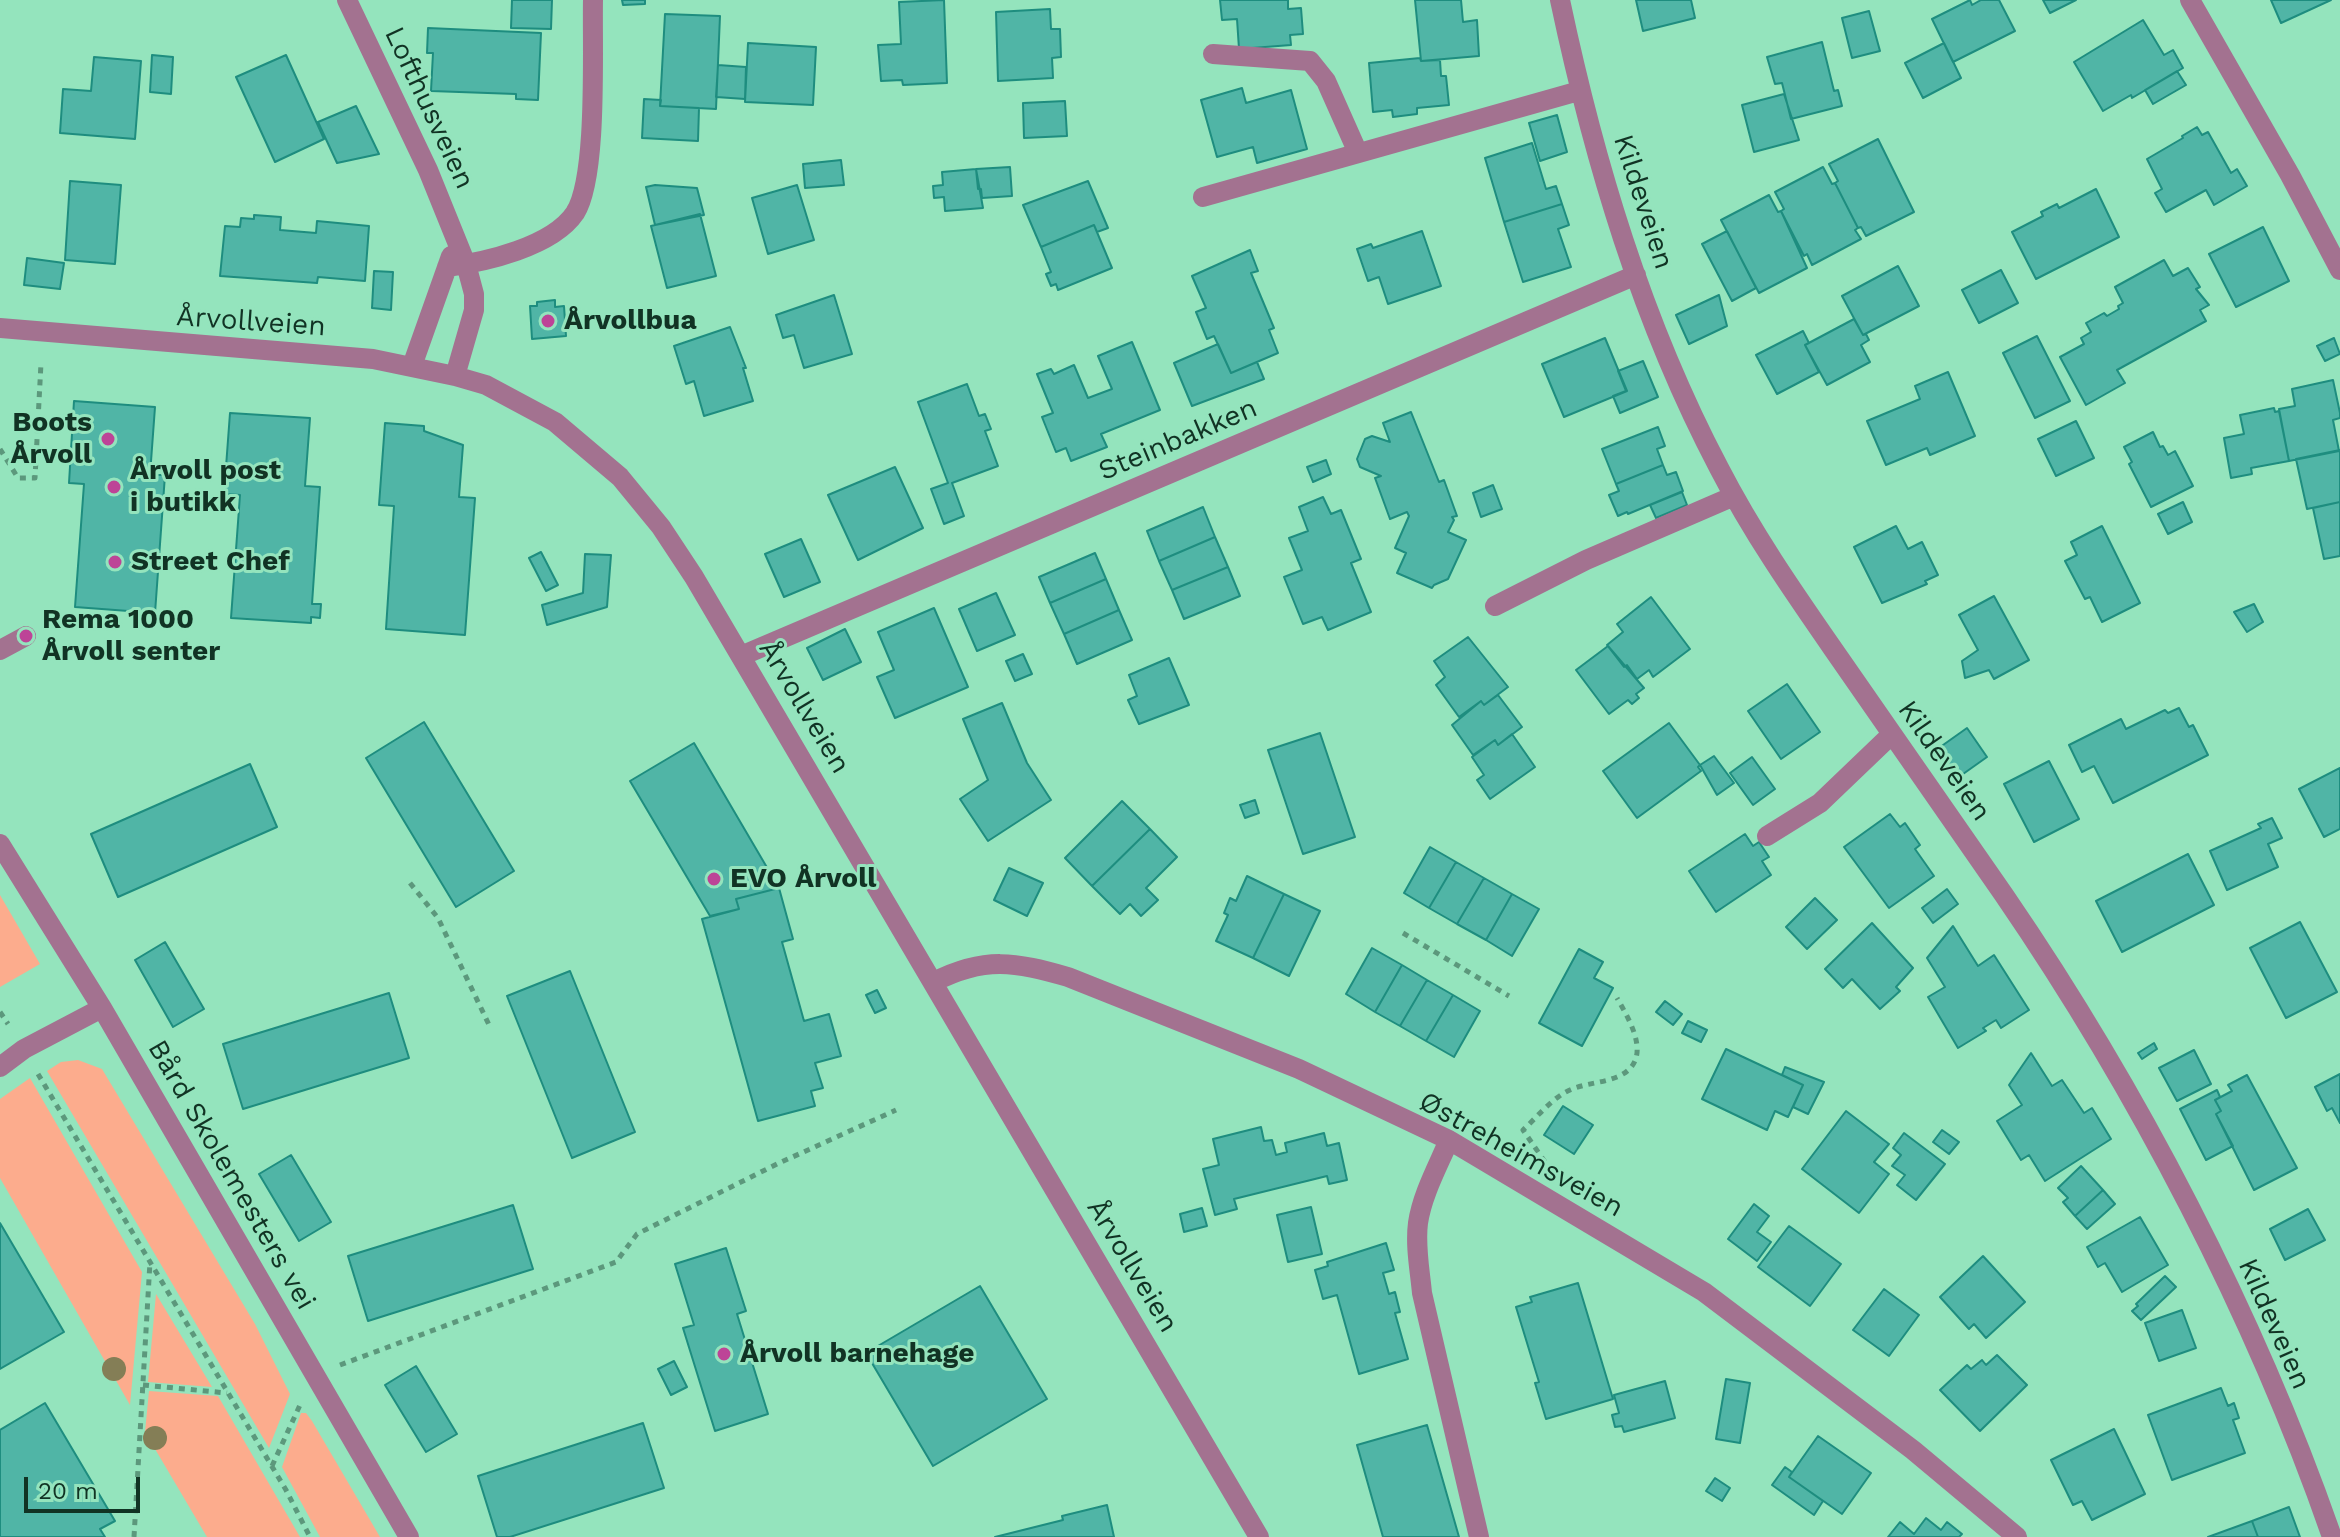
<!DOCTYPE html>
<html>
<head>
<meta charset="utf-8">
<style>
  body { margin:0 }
  #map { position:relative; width:2340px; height:1537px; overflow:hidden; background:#94e4bd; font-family:"Work Sans",sans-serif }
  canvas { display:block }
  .scale { position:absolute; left:24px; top:1477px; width:116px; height:36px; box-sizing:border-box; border:4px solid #113324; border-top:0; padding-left:10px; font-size:24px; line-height:28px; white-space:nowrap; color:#113324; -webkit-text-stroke:6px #94e4bd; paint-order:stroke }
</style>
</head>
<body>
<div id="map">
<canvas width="2340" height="1537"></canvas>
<div class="scale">20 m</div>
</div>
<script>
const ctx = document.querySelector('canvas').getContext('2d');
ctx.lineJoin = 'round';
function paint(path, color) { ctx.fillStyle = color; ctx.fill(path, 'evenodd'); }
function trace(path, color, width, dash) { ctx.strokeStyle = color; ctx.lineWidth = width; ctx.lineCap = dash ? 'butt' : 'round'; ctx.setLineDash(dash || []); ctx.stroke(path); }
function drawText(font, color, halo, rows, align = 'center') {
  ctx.font = font + ' "Work Sans",sans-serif'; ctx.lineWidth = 6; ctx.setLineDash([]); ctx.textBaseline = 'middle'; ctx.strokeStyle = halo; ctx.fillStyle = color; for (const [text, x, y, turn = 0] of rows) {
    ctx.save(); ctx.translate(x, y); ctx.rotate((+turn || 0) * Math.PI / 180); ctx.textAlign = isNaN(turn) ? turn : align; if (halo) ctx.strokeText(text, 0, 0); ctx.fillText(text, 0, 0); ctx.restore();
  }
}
paint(new Path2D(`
  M0,895l40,69 -40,23z
  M78,1060l24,9 153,255 35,70 -21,54 -222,-377 14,-9z
  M30,1078l112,194 -12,133 -130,-227v-79z
  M156,1294l56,93 -64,-5z
  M149,1391l69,5 82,141h-93l-62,-105z
  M301,1413h5l6,8 68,116h-60l-38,-70z`), '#fcac8d');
const building = new Path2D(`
  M512,0h40l-1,29 -40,-1z
  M622,0h23v4l-22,1z
  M944,0l3,83 -44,2 -1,-5 -21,1 -3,-36 23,-1 -2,-42z
  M1220,0h68v9l13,-1 2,26 -13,1 1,10 -52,4 -2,-30 -15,1z
  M1415,0h46l2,22 14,-2 2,36 -58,5z
  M1636,0h55l4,18 -52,13z
  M1970,0l2,5 9,-5h18l16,31 -62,31 -21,-43z
  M2043,0h33l-26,13z
  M2271,0h60l-50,23z
  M1050,9l1,20h9l1,28 -9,1 1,20 -55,3 -2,-69z
  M1869,11l11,40 -28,7 -10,-40z
  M665,14l55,2 -4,93 -56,-3z
  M2143,20l21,35 9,-5 10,18 -51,30 -1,-3 -28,16 -29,-49z
  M428,28l113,5 -3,67 -22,-1v-5l-85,-3 2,-38h-6z
  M1822,42l12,49 4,-1 4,16 -51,13 -9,-36 -7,1 -8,-27z
  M748,43l68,4 -3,58 -68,-3z
  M1944,43l17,35 -38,20 -18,-35z
  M152,55l21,2 -2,37 -21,-2z
  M286,55l38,84 -49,23 -39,-85z
  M94,57l47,4 -6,78 -75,-6 3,-44 28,2z
  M1420,58l1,3 19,-1 1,16h5l3,29 -32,3v6l-24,3 -1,-7 -19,2 -4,-49z
  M718,65l28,2 -1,32 -29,-2z
  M2177,71l9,14 -33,19 -8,-14z
  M1242,88l4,15 45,-13 16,59 -50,14 -4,-16 -36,10 -16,-57z
  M1784,94l15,46 -45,12 -12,-47z
  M644,99l17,1 -1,6 39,2 -1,33 -56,-3z
  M1065,101l2,35 -43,2 -1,-35z
  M356,106l23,48 -42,9 -19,-41z
  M1557,115l10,37 -27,9 -11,-38z
  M2197,127l5,8 6,-3 23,41 6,-4 10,17 -33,19 -8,-15 -40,22 -11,-19 7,-4 -15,-30 36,-21 -1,-2z
  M1878,139l36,73 -48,24 -5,-9 -3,1 -23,-45 3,-2 -9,-17z
  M1532,143l14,46 10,-3 6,18 -58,18 -19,-64z
  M841,160l3,25 -39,3 -2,-24z
  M1010,167l2,29 -30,2 -1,-9h-3l-2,-20z
  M1823,167l9,17 3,-1 23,45 -3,2 6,9 -49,26 -5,-11 -3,2 -23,-45 3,-2 -9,-17z
  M976,169l7,39 -38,3 -1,-14 -10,1 -1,-12 10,-1 -1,-13z
  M70,181l51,4 -6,79 -50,-4z
  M1088,181l20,47 -11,4 -3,-7 -53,22 -18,-42z
  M655,185l42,3 7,27 -49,10 -9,-38z
  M797,185l17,55 -46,14 -16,-56z
  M2096,189l23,48 -83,42 -24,-47 31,-16 -2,-4 16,-8 2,4z
  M1769,195l9,17 3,-1 26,57 -48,25 -38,-73z
  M1562,204l7,21 -11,4 13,38 -48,15 -19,-60z
  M700,214l16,62 -49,12 -16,-62z
  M254,215l27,2 -1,13 36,3 1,-12 52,5 -4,55 -47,-4 -1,6 -97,-7 5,-50 15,1 1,-9 13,1z
  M1094,225l18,43 -54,22 -2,-6 -5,2 -5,-12 5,-2 -10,-25z
  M2263,227l26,54 -53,26 -27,-53z
  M1422,231l19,55 -53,18 -9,-27 -11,4 -11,-32 14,-5 2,4z
  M1727,231l29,57 -24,13 -30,-57z
  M1250,250l8,21 -7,2 23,55 -5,2 9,23 -47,20 -17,-37 -7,3 -11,-27 10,-4 -14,-32z
  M27,258l37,5 -4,26 -36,-4z
  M2164,260l9,16 15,-8 12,19 -4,2 13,16 -9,5 6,11 -89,49 8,13 -39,22 -26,-48 24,-13 -3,-6 10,-6 -5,-9 18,-10 3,3 12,-7 -1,-3 5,-3 -8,-16z
  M1898,266l21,40 -56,29 -21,-39z
  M2001,270l17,33 -39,20 -17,-33z
  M374,271l19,1 -2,38 -19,-2z
  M834,295l18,59 -48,14 -10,-33 -11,3 -7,-23z
  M1719,295l8,31 -38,18 -13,-29z
  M555,300v7l9,-1 2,30 -34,3 -2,-33h7v-4z
  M1854,319l9,16 3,-1 3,6 -8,5 9,17 -43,23 -22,-40z
  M730,327l16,41h-3l10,33 -49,15 -10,-35 -8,3 -12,-38z
  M1803,331l6,12 -4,2 14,27 -42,22 -21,-39z
  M2037,336l33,65 -35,17 -32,-65z
  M1605,338l22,53 -63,26 -22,-53z
  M2334,338l6,16 -15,7 -8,-15z
  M1132,342l28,68 -59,24 6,13 -36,14 -5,-13 -10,4 -14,-35 11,-4 -16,-39 14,-5 3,5 20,-9 14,33 24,-9 -14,-33z
  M1218,344l13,29 26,-11 7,17 -72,27 -18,-43z
  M1643,361l15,36 -38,16 -7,-17 13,-5 -8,-20z
  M1948,372l27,64 -45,19 -3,-7 -41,17 -19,-44 53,-22 -5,-13z
  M2333,380l7,33v5l-7,2 6,31 -50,10 -10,-52 16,-3 -3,-17z
  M967,384l12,32 6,-2 6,15 -6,2 13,35 -46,17 12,33 -20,8 -13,-35 17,-6 -30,-81z
  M74,401l81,6 -5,68h15l-10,138 -80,-6 9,-123 -15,-1z
  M2274,408l1,4 4,-1 10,50 -38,7 1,6 -21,4 -7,-40 20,-4 -4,-19z
  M1411,412l28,70 5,-2 13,36 -5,1 2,3 -6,12 18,8 -18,39 -14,6 -2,3 -35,-15 9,-20 -11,-5 14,-32 -2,-4 -17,7 -15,-41 6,-2 -21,-9 -3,-8 8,-20 7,-3 18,6 -7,-19z
  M230,413l80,5 -5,68 15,1 -8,117h9l-1,14 -9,-1v6l-80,-5 9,-123 -16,-1z
  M2076,421l18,37 -38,18 -18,-37z
  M385,423l39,3v5l39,14 -4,52 16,1 -10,137 -79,-6 8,-123 -15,-1z
  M1658,427l7,19 -8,3 6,16 -47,19 -14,-35z
  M2153,432l7,15 3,-1 5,9 7,-4 18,35 -42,21 -22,-43 3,-2 -8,-15z
  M2340,450v52l-33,7 -11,-50z
  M1326,460l5,14 -18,8 -6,-15z
  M1663,465l4,10 9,-3 7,19 -55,23 -1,-2 -9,4 -9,-21 10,-4 -3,-7z
  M895,467l28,61 -65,32 -30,-65z
  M1493,485l9,24 -21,8 -8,-24z
  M1682,492l5,13 -31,13 -6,-13z
  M1323,497l8,17 10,-4 20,49 -10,4 20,49 -43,18 -6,-13 -19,7 -19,-47 18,-7 -13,-32 19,-7 -9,-24z
  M2183,502l9,20 -24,12 -10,-20z
  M2340,502v54l-16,3 -11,-51z
  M1203,507l12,30 -56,24 -12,-30z
  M1896,526l12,23 14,-7 16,33 -13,6 2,3 -45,19 -28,-56z
  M2102,526l38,77 -38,19 -12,-25 -5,2 -20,-38 12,-6 -6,-13z
  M1215,537l13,30 -56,23 -13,-29z
  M801,539l19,43 -36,15 -19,-43z
  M541,552l17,33 -12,6 -17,-33z
  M1095,553l11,26 -56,24 -11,-26z
  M585,554l26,1 -4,52 -60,18 -5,-20 41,-12z
  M1228,567l12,29 -56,23 -12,-29z
  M1106,579l13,31 -55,24 -14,-31z
  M996,593l19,42 -38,16 -18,-42z
  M1994,596l35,64 -35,19 -5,-9 -24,8 -3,-17 16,-11 -19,-35z
  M1651,597l39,52 -37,28 -4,-7 -12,9 -10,-14 -3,2 -17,-22 16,-13 -6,-8z
  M2254,604l9,18 -16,10 -13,-20z
  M934,608l34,79 -73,31 -18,-41 17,-7 -16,-38z
  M1119,610l13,30 -55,24 -13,-30z
  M845,629l16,33 -38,18 -16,-32z
  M1468,637l40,50 -24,18 -3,-4 -22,16 -23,-32 9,-8 -11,-16z
  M1608,646l36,42 -8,6 3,4 -7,6 -4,-4 -19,14 -33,-44z
  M1023,654l9,20 -17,7 -9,-20z
  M1169,658l20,47 -50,19 -11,-24 9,-4 -8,-21z
  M1787,684l33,48 -39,27 -33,-48z
  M1498,695l24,32 -24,18 -3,-5 -22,15 -21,-30 29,-24 3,4z
  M1002,703l25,60 24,37 -63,41 -28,-42 28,-19 -25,-61z
  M2179,708l10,19 4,-2 15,30 -95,48 -19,-37 -12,6 -13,-27 52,-26 5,10 39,-19 3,3z
  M424,722l90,149 -58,36 -90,-149z
  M1669,723l31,42 -2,2 3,4 -64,47 -34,-47z
  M1967,728l20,29 -31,22 -20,-29z
  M1320,733l35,104 -52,17 -35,-104z
  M1512,734l23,33 -45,32 -13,-19 7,-5 -12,-18 23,-17 3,5z
  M694,743l85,145 -43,11 3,10 -29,7 -80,-135z
  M1714,756l20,27 -17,12 -17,-30z
  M1752,757l23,32 -22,16 -23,-32z
  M2049,761l30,58 -45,23 -30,-58z
  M250,764l27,63 -159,70 -27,-63z
  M2340,768v61l-16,8 -25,-48z
  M1255,800l4,13 -14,5 -5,-13z
  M1122,801l28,28 -58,57 -27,-28z
  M1890,814l10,13 5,-4 15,22 -5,4 19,27 -45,32 -45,-61z
  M2272,818l10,20 -14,6 10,23 -51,23 -17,-39 51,-23 -3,-4z
  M1150,829l27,28 -31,31 12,12 -17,16 -11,-12 -10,10 -28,-28z
  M1745,834l8,12 6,-4 10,15 -7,4 9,14 -55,37 -27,-41z
  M1430,847l26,15 -27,46 -25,-15z
  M2188,854l26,51 -92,47 -26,-51z
  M1456,862l28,16 -27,46 -28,-16z
  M1009,868l34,15 -16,33 -33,-16z
  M1247,876l37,18 -31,64 -37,-17 12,-26 -4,-2 6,-15 6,3z
  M1484,878l28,16 -26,46 -29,-16z
  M779,888l14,51 -11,3 22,79 25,-7 12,42 -26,7 8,25 -12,3 4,15 -57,15 -56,-202 37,-10 -3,-10z
  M1947,889l11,15 -25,19 -11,-15z
  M1284,894l36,17 -31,65 -36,-18z
  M1512,894l27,15 -27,47 -26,-16z
  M1815,898l22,22 -30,29 -21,-22z
  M2300,922l37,70 -51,26 -36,-70z
  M1872,923l41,45 -17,19 4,4 -20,18 -28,-30 -9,9 -18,-19z
  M1953,926l25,40 16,-11 35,55 -28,18 -5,-8 -13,8 3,3 -28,17 -30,-51 17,-10 -18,-29z
  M165,942l39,67 -31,18 -38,-67z
  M1372,948l30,17 -27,47 -29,-18z
  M1579,949l24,13 -9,16 19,10 -31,58 -43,-23z
  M1402,965l25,15 -27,46 -25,-14z
  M570,971l65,161 -63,26 -65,-162z
  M1427,980l26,15 -27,46 -26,-15z
  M877,990l9,18 -11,5 -9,-18z
  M389,993l20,65 -166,51 -20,-65z
  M1453,995l27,16 -26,46 -28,-16z
  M1665,1001l17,13 -9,11 -17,-13z
  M1688,1021l19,9 -6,12 -19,-9z
  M2154,1043l3,6 -15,10 -4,-6z
  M1726,1049l77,36 -15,32 -13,-6 -8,19 -65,-31z
  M2194,1050l17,34 -34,17 -18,-33z
  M2031,1053l21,33 10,-6 22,33 8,-5 19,31 -66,42 -16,-26 -8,5 -24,-39 25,-16 -13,-20z
  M1785,1067l39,15 -16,32 -15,-7 10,-22 -21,-10z
  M2340,1074v49l-8,-15 -5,3 -12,-24z
  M2247,1075l50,93 -43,22 -38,-76 5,-3 -6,-11 17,-9 -4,-6z
  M2217,1090l3,7 -5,3 6,11 -5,3 17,32 -27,14 -26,-51z
  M1563,1106l30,19 -19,29 -30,-19z
  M1846,1111l43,33 -15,18 15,12 -30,39 -57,-44z
  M1261,1127l3,14 8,-1 4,15 11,-3 -2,-9 39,-10 3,13 12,-3 8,37 -18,4 -2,-8 -93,23 3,10 -22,6 -12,-46 16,-4 -6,-26z
  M1942,1130l17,12 -10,12 -16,-12z
  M1904,1133l41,31 -29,36 -19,-15 8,-10 -13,-9 9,-11 -8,-7z
  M291,1155l40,67 -32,19 -40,-67z
  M2081,1166l22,24 -28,26 -12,-14 5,-4 -10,-10z
  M2103,1190l12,14 -28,25 -12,-13z
  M1754,1204l15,12 -12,16 14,10 -14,19 -29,-22z
  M513,1205l20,64 -165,52 -20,-65z
  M1311,1207l11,47 -34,8 -11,-47z
  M1202,1208l5,18 -23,6 -4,-18z
  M2308,1209l17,31 -40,20 -15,-31z
  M2140,1217l28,48 -46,27 -17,-29 -7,4 -11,-20z
  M0,1223l64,109 -64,37z
  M1789,1226l52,38 -31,42 -52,-39z
  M1386,1243l8,27 -11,3 6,21 6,-2 5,20 -5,1 13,46 -49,15 -22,-79 -14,4 -8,-29 13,-4 -1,-4z
  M726,1248l20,63 -9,3 31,100 -53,17 -32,-103 11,-3 -19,-61z
  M1983,1256l42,46 -39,36 -12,-14 -5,5 -29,-32z
  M2165,1276l11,11 -35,33 -9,-9 6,-5 -2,-2z
  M1578,1283l35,116 -67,20 -11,-36 4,-1 -23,-75 16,-5 -2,-5z
  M980,1286l67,113 -114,67 -67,-113z
  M1884,1289l35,26 -30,41 -36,-26z
  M2182,1310l14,38 -37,13 -14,-38z
  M1997,1355l30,30 -47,46 -40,-41 27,-25 4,4 11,-9 4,5z
  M674,1361l13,26 -16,8 -13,-26z
  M416,1366l41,68 -31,18 -41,-67z
  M1726,1379l24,4 -10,60 -24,-4z
  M1665,1381l10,37 -51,14 -2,-6 -7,1 -3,-12 7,-2 -5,-18z
  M2221,1388l7,18 6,-3 5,15 -6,2 12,33 -73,27 -24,-65z
  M45,1403l70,118 -15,8 5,8h-105v-107z
  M643,1423l21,65 -154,49h-13l-19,-61z
  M1427,1425l32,112h-76l-26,-92z
  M2114,1429l31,65 -53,26 -10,-19 -9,4 -22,-45z
  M1818,1436l53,37 -29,41 -53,-37z
  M1785,1467l7,5 -3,5 34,24 -9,14 -42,-30z
  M1715,1478l15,10 -8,13 -16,-10z
  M1107,1505l7,32h-119l68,-17 -1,-4z
  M2289,1507l11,30h-42l-6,-16z
  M1926,1518l15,12 6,-8 15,12 -3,3h-71l12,-15 14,12z
  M2252,1521l6,16h-50z`);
paint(building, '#50b5a6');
trace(building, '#1e8d7f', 2);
trace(new Path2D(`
  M0,449l18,29h17l6,-115
  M410,883l28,35 53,111
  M1403,933l106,63
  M0,1012l8,12
  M38,1074l248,416 24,47
  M1545,1162l-22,-32c13,-12 26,-28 41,-37 17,-10 36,-9 53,-16 38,-16 13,-56 0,-79
  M340,1365l276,-103 21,-28 140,-70 119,-54
  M143,1385l84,8
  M272,1466l28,-61
  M134,1537l16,-275`), '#5c987c', 5, [6, 6]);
trace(new Path2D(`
  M347,0l81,170 38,94 8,30v16l-19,66
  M1560,0c34,161 82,322 159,468 35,68 78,129 121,191 54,79 110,157 164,236 133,194 251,420 328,642
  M2190,0l100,175 50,95
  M1213,54l97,7 16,20 32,72
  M1203,197l376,-106
  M447,267c38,-5 105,-20 128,-54 23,-36 17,-165 18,-213
  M0,328l373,31 82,17 31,9 69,37 65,55 41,50 33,50 565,960
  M412,366l39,-110
  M1495,606l91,-46 148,-64
  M0,650l26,-14
  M741,656l895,-381
  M1767,836l53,-33 71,-68
  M0,844l102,164 307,529
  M934,982c51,-26 81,-20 134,-5l231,92 150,71 255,152 209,158 104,87
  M0,1067l24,-18 78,-41
  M1449,1140c-11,26 -27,55 -31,83 -3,23 2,48 4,70l57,244`), '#a37290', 20);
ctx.fillStyle = '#847e56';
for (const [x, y] of [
  [114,1369],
  [155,1438]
]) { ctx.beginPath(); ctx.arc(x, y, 12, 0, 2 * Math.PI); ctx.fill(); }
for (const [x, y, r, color] of [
  [548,321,8,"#bd4497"],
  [108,439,8,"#bd4497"],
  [114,487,8,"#bd4497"],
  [115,562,8,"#bd4497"],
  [26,636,8,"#bd4497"],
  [714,879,8,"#bd4497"],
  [724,1354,8,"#bd4497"]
]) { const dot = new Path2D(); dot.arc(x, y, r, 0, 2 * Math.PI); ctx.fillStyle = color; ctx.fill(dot); trace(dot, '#94e4bd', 3); }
drawText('28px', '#113324', '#94e4bd', [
  ["Lofthusveien",429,108,65],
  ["Kildeveien",1643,202,72],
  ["Årvollveien",251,322,4],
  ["Steinbakken",1178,440,-23],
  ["Årvollveien",804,707,59],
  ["Kildeveien",1944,761,55],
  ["Østreheimsveien",1521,1155,29],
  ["Bård Skolemesters vei",231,1175,60],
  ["Årvollveien",1132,1266,59],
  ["Kildeveien",2274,1324,66]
]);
drawText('bold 28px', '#113324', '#94e4bd', [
  ["Årvollbua",564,321],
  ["Boots",92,423,"right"],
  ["Årvoll",92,455,"right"],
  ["Årvoll post",130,471],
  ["i butikk",130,503],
  ["Street Chef",131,562],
  ["Rema 1000",42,620],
  ["Årvoll senter",42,652],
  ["EVO Årvoll",730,879],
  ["Årvoll barnehage",740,1354]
], 'left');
</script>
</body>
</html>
